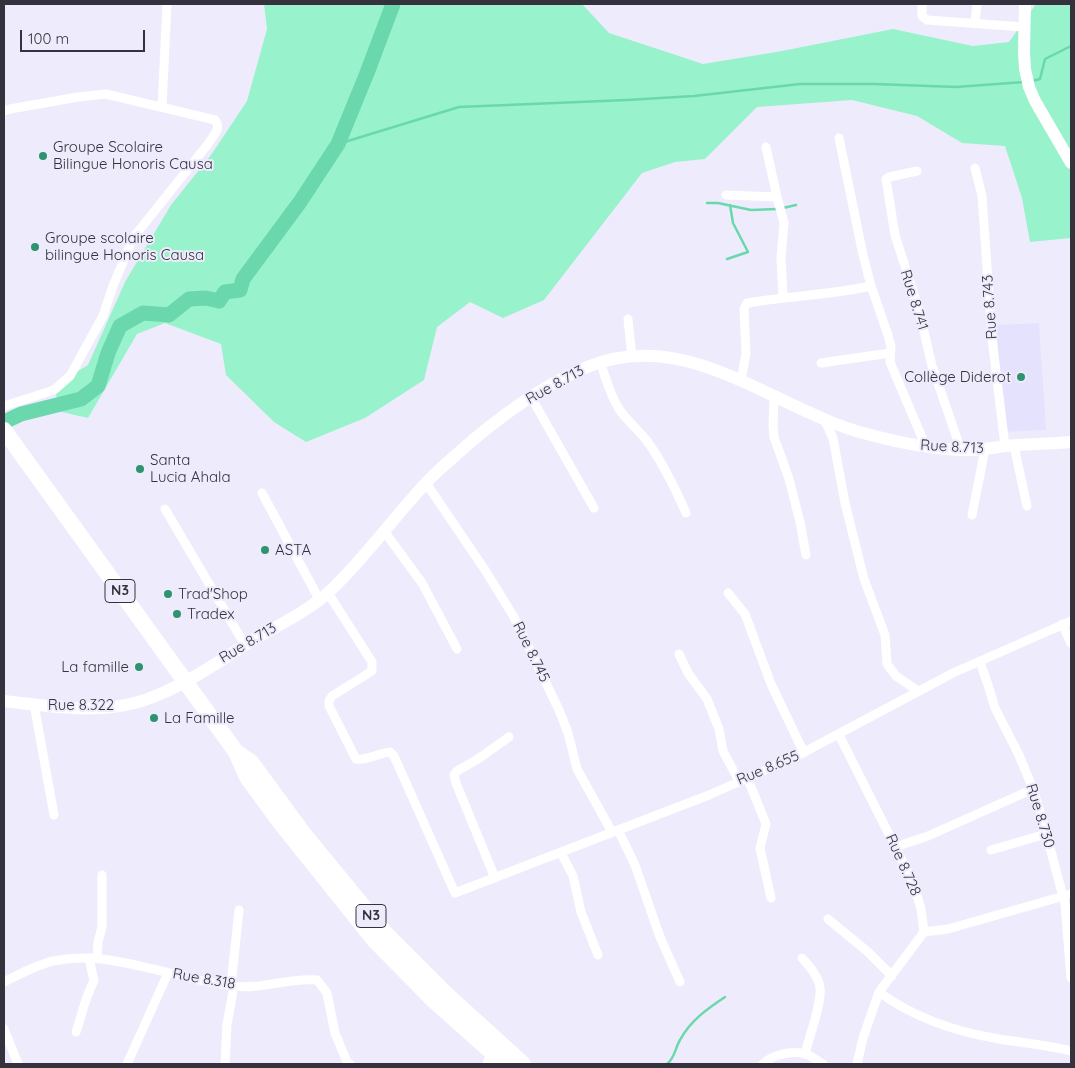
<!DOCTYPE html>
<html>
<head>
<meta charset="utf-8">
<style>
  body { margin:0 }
  #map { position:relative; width:1075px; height:1068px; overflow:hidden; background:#eeecfc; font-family:Quicksand,sans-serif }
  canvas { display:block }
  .frame { position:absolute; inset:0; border:5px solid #34333d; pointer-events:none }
  .scale { position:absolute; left:20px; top:30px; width:125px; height:22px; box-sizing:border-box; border:2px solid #34333d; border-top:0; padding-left:6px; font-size:15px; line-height:18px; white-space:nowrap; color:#34333d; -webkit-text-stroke:4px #eeecfc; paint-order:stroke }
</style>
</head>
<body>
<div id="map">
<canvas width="1075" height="1068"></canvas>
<div class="frame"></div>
<div class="scale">100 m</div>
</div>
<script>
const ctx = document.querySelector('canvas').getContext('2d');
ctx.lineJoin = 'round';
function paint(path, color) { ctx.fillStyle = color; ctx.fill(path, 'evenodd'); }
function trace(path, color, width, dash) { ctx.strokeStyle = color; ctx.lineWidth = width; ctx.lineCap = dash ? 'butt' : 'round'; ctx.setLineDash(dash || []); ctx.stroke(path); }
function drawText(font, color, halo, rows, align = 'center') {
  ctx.font = font + ' Quicksand,sans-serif'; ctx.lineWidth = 4; ctx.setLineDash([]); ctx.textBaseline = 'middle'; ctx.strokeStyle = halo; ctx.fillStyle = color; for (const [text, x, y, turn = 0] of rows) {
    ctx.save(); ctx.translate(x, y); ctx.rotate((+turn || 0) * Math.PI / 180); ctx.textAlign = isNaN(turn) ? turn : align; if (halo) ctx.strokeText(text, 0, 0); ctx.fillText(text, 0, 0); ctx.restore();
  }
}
paint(new Path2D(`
  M1039,323l7,107 -42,2 -8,-107z`), '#e5e2fd');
paint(new Path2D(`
  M264,4h318l27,29 94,31 79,-13 111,-22 80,17 36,-4 27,-38h35v234l-41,4 -8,-44 -17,-52 -43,-3 -45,-27 -65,-16 -95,7 -52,52 -30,3 -33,11 -98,127 -41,18 -33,-16 -33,25 -13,53 -59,38 -59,24 -32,-20 -48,-47 -5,-31 -56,-21 -28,11 -49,84 -26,-6 -8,-22 16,-14 18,-11 37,-83 46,-77 40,-50 36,-54 20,-72z`), '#98f2cb');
trace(new Path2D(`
  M1032,81l8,-2 5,-20 26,-13
  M338,144l121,-37 168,-7 67,-4 106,-12h75l81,3 68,-5
  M707,203h11l33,7 26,-1
  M783,208l13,-3
  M727,259l21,-7 -15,-29 -3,-18
  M667,1064c8,-6 8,-16 13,-24 10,-19 27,-31 45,-43`), '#6ad8ac', 2.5);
trace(new Path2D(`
  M4,422l17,-8 60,-15 17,-13 10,-33 12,-27 23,-13 26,2 20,-16 17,-1 13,3 6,-9 15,-2 3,-11 57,-77 38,-58 29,-71 26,-69`), '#6ad8ac', 15);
trace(new Path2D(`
  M922,4v12l5,4 97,7
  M975,23l2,-19
  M162,107l5,-103
  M4,111l6,-2 68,-12 28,-3 109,26c7,8 -2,16 -7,24l-75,94 -20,48 -10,30 -33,60 -16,14 -50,16
  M839,138l24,117 8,31 17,49 3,12 -1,15 36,85
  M766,147l11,50
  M975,168l7,28 10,142 13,108
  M917,171l-28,6 -3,2 9,56 24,75 13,56 29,84
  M726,195l51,2 7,26 -3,35 2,39
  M628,319l4,38
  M600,362c6,16 10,33 19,47 8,12 20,21 28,32 16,22 28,47 39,72
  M821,363l69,-10
  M741,381l5,-28 -2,-44 3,-6c41,-7 84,-8 124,-17
  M774,396l-1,30 1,11 15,42 11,43 6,33
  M531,397l63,111
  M825,421l8,17 12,65 19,76 21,56 2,29 9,12 22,15
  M1014,446l13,60
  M426,483l59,87 29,47 45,93 9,23 9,36 35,63
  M262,493l57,106
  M165,509l80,136
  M972,515l13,-66
  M384,531l38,52 35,66
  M328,593l44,69v9l-40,25 -3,5v5l27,53c11,2 23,-6 34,-7l4,4 61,137 254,-98 86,-38 158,-84 118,-52
  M728,593l17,21 26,70 33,69
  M1062,624l9,19
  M679,654l9,19 19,26 12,30 4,22 16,30
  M980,662l8,23 7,23 24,47 14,34 8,25 24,90 6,74
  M34,704l20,111
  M839,735l74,147 8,27 3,23 -45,60 -16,46 -6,26
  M747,777l19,47 -6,24 11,50
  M618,830l17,35 25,72 20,45
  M895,847l33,-11 105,-47
  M991,850l55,-16
  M561,853l12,23 8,36 17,43
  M495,878l-39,-95 -2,-8 3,-4 21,-12 31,-22
  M828,919l40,33 24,24
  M924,932l24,-3 123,-35
  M97,957l1,-15 4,-15v-52
  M802,958c8,9 17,19 18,30 2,15 -11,49 -15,66
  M4,982c16,-8 32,-17 49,-21 41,-8 73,2 113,11 22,6 45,11 67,14 29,4 56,-9 84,-6l10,13 8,40 12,29 3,2
  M231,985l8,-75
  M879,992c35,26 78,40 120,47 25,4 48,6 72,12
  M4,1029l14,35
  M76,1032c6,-17 9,-35 18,-51l-5,-23
  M127,1064l41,-91
  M225,1064l2,-40 7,-38
  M487,1064l4,-11
  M763,1064c9,-9 29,-14 42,-10 6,1 12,7 18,10`), '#fff', 9);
trace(new Path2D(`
  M1025,4l-1,48 1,17 4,18 6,14 36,62
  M4,701c49,6 102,15 149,-4 36,-14 68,-37 100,-57 24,-14 57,-30 77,-49 35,-33 63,-73 96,-108 10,-11 21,-20 31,-29 39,-35 82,-67 130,-87 101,-42 189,44 280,67 33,9 68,16 102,16 12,0 24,-2 36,-4 22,-2 44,-2 66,-4`), '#fff', 12);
trace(new Path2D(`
  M4,430l232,322 11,25 32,44 96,120 57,58 73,65
  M238,753l13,9 52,71 83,101 60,60 77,70`), '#fff', 16);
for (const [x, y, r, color] of [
  [43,156,5,"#2f936e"],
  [35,247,5,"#2f936e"],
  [1021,377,5,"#2f936e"],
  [140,469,5,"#2f936e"],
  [265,550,5,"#2f936e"],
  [168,594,5,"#2f936e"],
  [177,614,5,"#2f936e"],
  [139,667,5,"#2f936e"],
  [154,718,5,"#2f936e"]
]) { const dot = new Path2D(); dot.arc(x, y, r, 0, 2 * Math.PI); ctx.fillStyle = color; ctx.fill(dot); trace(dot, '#eeecfc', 2); }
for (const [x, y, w] of [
  [120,591,30],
  [371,916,30]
]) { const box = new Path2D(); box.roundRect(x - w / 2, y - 11.5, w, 23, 4); ctx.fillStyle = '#eeecfc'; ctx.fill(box); trace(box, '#34333d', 1); }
drawText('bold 14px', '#34333d', null, [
  ["N3",120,591],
  ["N3",371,916]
]);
drawText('15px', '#34333d', '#eeecfc', [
  ["Groupe Scolaire",53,147],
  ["Bilingue Honoris Causa",53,164],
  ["Groupe scolaire",45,238],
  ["bilingue Honoris Causa",45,255],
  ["Collège Diderot",1011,377,"right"],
  ["Santa",150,460],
  ["Lucia Ahala",150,477],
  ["ASTA",275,550],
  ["Trad'Shop",178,594],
  ["Tradex",187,614],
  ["La famille",129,667,"right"],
  ["La Famille",164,718]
], 'left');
drawText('15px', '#34333d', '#eeecfc', [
  ["Rue 8.741",914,300,73],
  ["Rue 8.743",990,307,-94],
  ["Rue 8.713",555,385,-29],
  ["Rue 8.713",952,447,3],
  ["Rue 8.713",248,643,-31],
  ["Rue 8.745",531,652,64],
  ["Rue 8.322",81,705],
  ["Rue 8.655",768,768,-23],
  ["Rue 8.730",1040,816,73],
  ["Rue 8.728",903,865,66],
  ["Rue 8.318",204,979,10]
]);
</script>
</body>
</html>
